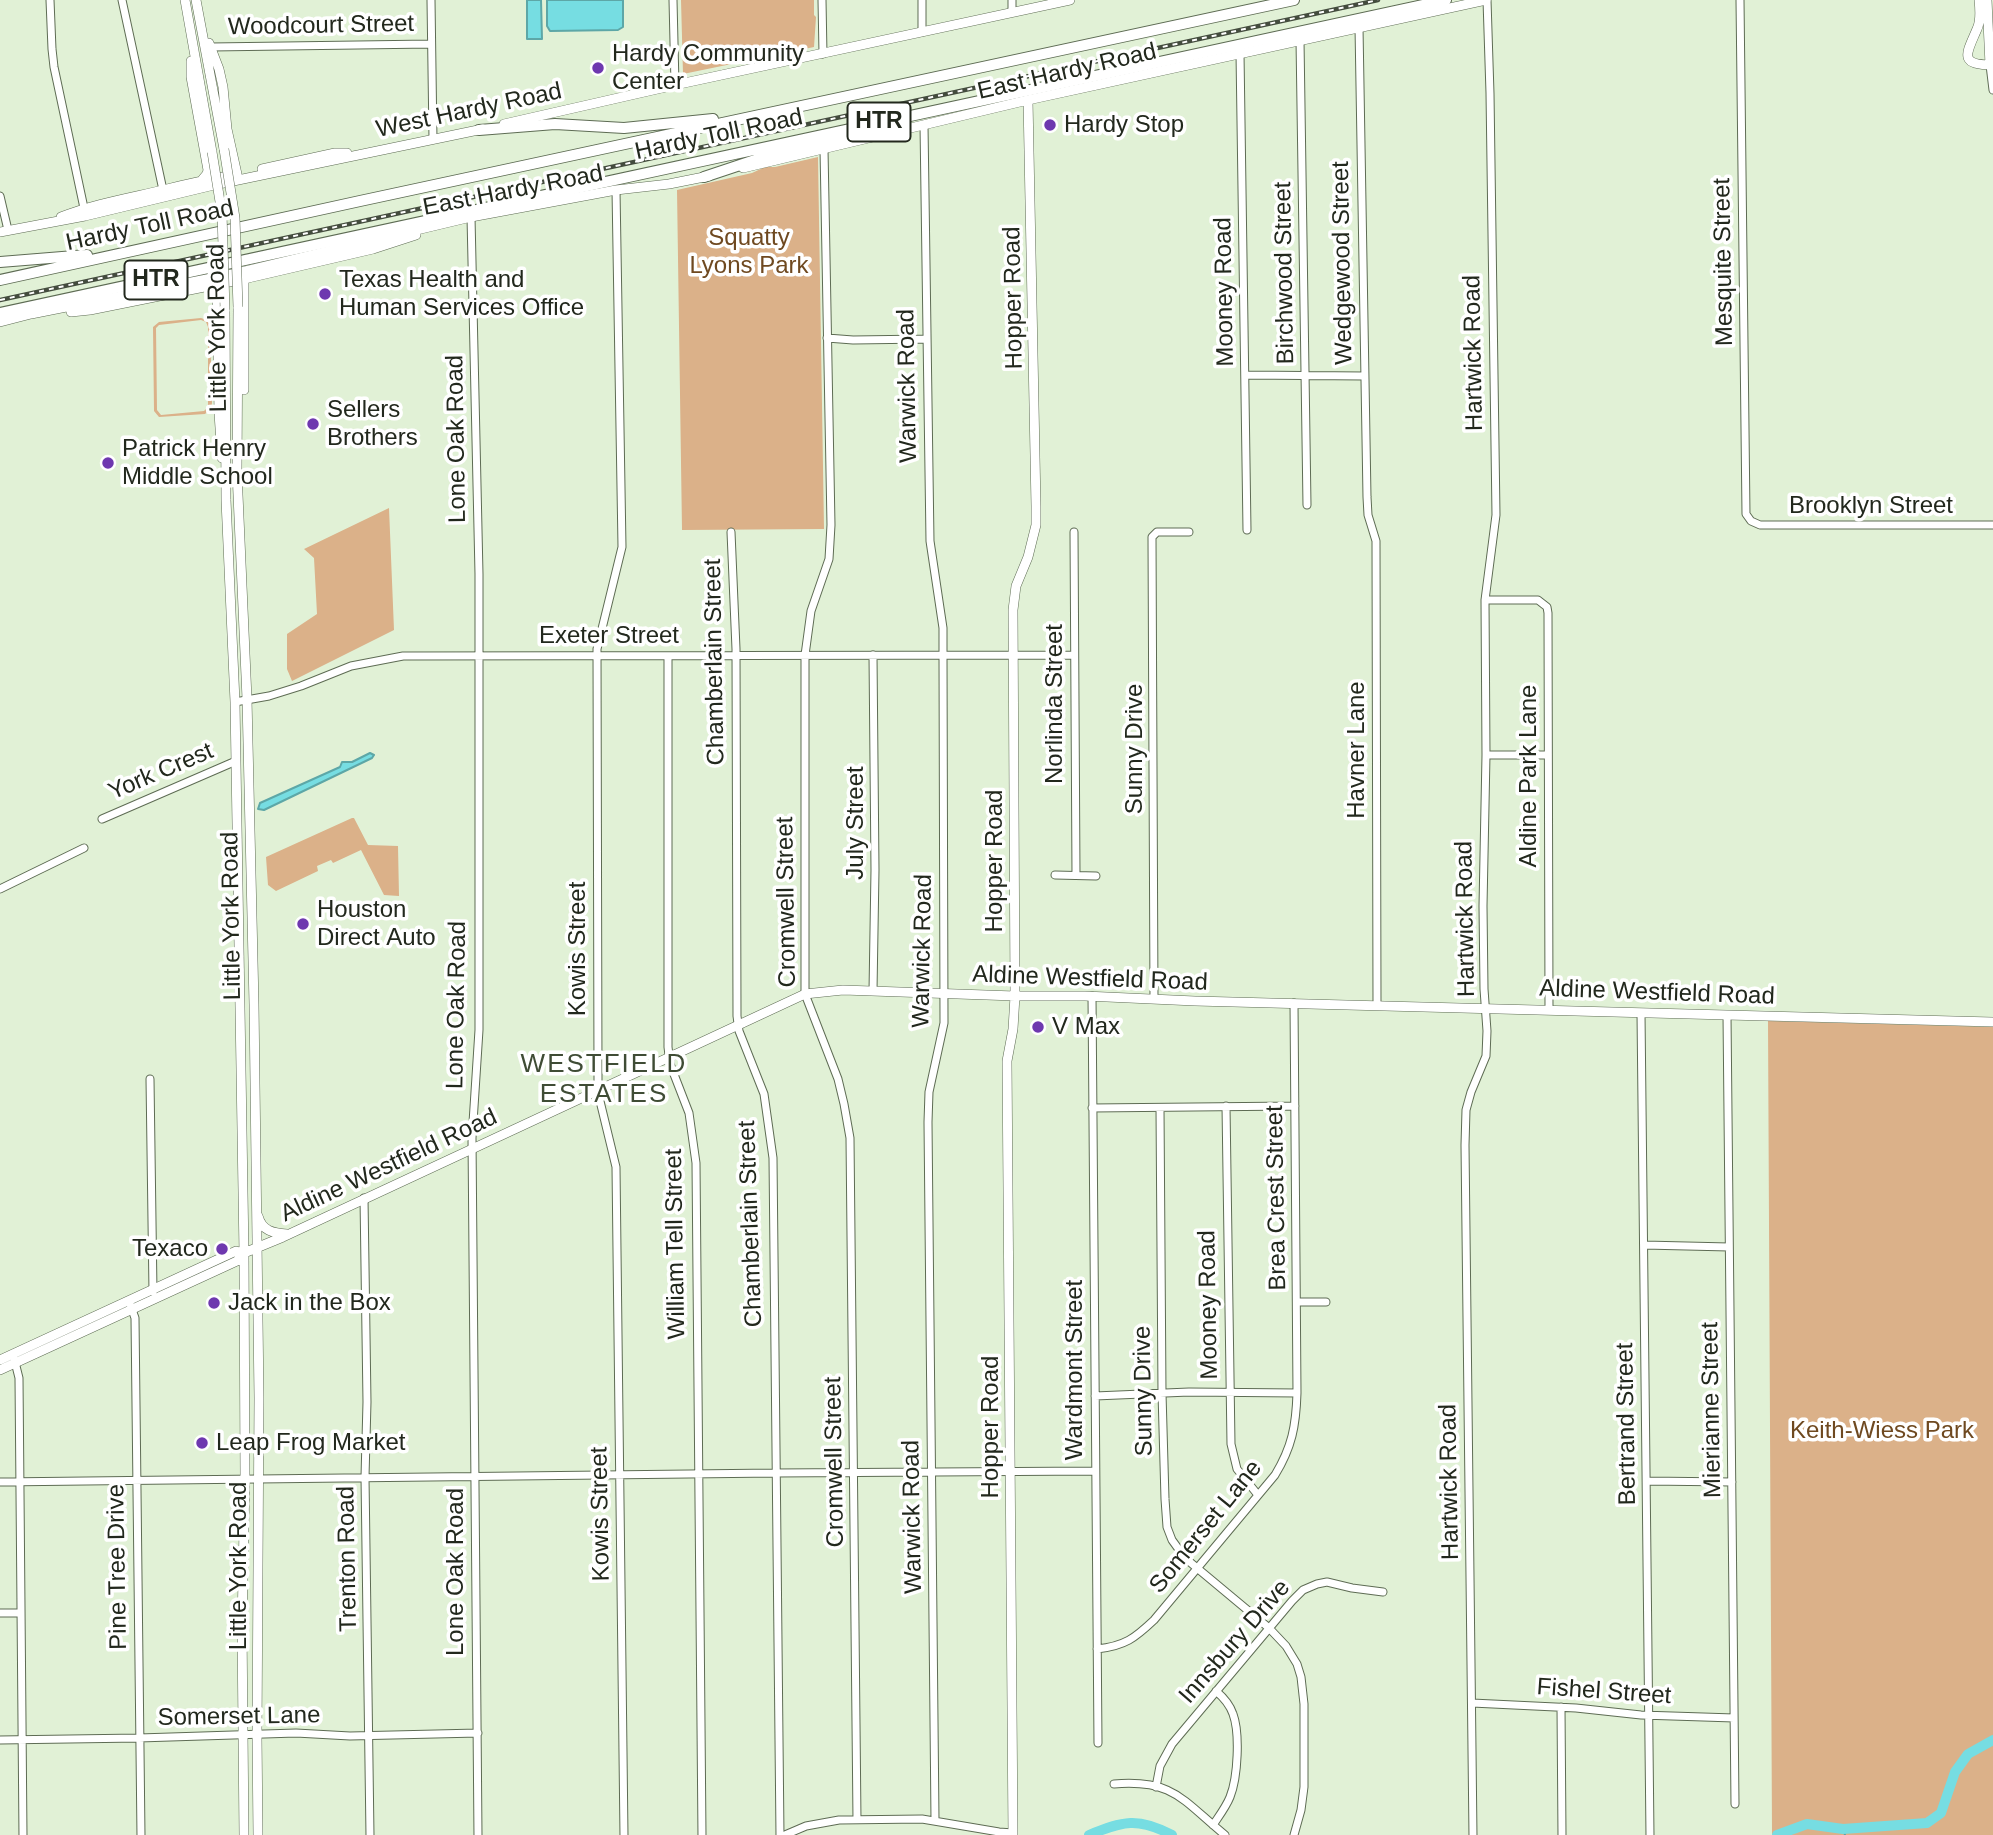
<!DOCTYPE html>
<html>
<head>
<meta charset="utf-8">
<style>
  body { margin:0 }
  canvas { display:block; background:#e1f1d6 }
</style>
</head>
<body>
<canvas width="1993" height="1835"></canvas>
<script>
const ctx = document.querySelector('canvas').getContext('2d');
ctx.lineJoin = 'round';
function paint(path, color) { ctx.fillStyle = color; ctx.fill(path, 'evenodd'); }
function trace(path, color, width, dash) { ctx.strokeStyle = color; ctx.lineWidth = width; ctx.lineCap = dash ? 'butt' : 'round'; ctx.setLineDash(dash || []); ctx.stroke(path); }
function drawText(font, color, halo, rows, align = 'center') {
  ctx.font = font + ' Arial,sans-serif'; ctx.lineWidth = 7; ctx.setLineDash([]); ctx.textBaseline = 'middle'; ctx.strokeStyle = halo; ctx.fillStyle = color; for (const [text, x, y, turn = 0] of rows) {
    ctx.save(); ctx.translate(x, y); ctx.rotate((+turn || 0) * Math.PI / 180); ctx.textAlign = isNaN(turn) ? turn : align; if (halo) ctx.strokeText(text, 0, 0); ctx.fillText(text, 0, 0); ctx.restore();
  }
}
paint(new Path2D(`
  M681,0h133v15l2,2 -2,30 -131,27z
  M818,157l6,372 -142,1 -5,-340 75,-17 13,-6h10z
  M201,318l6,2 3,5 2,78 -1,5 -6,6 -46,3 -5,-6 -1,-84 6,-5zM201,320l5,2 2,5v80l-4,4 -43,4 -4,-5 -1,-82 3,-3z
  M389,508l5,122 -102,51 -5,-12v-35l30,-20 -3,-56 -10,-9z
  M352,818h2l14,27 30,1 1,50 -15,-1 -23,-45 -28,13 -2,-3 -14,6 1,5 -42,20 -8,-6 -2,-28z
  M1768,1021l225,6v808h-221z`), '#dbb189');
const water = new Path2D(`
  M527,0h14l1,39h-15z
  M547,0h76v27l-5,3 -68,1 -3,-5z
  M370,753l4,2 -2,3 -108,52 -6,-1 2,-6 80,-36 2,-5h10z`);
paint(water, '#76dde2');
trace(water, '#5da7a7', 2);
trace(new Path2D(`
  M1843,1829l2,6
  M1783,1833v2`), '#5da7a7', 2);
trace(new Path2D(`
  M1089,1835c34,-14 49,-18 83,0
  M1777,1835l30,-11 36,5 84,-6 14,-10 14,-41 13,-18 25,-14`), '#76dde2', 10);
const minor = new Path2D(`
  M50,0l2,49 2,18 30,141
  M122,0l41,190
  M431,0l2,139
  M673,0l2,85
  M822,0l1,54
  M922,0v32
  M1012,0v12
  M1740,0l6,514 5,7 9,4h233
  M1359,27l8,470 1,18 8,26 1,464
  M1300,40l7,465
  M211,47l220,-3
  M1240,53l7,477
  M1990,65l3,25
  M924,125l6,416 13,87v27l1,368 -15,69 -1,30 7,698
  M824,149l7,376 -2,34 -18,52 -6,44v339l33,85 6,25 6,34 7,682
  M616,190l6,357 -25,102 1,431 1,17 17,70 8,668
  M0,196l8,34
  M471,217l8,357v456l-7,108 6,697
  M827,338l26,2 74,-1
  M1245,375l119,1
  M731,532l5,117 1,367 2,15 25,63 9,64 7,677
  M1074,532l2,343
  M1485,600h53l9,7 1,6 1,396
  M668,656v391l2,17 19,49 7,50 6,672
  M235,702l34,-6 32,-10 50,-20 52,-10 671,-1
  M1486,755h62
  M102,819l134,-58
  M1055,875l41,1
  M0,889l84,-41
  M873,991l2,-121 -2,-215
  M1092,996l6,747
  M1154,999l-2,-462 5,-5h32
  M1641,1013l9,822
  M1727,1015l8,789
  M150,1079l3,213
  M1226,1106l5,338 6,25 21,26
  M1092,1108l203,-2
  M1160,1108l2,285 3,106 2,28 5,13 13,18 84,70 17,18 11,18 4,13 3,27v83l-3,23 -7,25
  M364,1198l3,204 -2,75 5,358
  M1644,1245l85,2
  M1297,1302h29
  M130,1304l5,14 6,517
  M14,1358l5,20 4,457
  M1095,1396l94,-4 108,1
  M1647,1481l85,1
  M0,1482l775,-9 320,-2
  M0,1613h21
  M1097,1649c28,-3 38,-11 57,-29l121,-145c17,-28 21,-49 22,-82l-3,-390
  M1472,1703l104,5 65,7 93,3
  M1561,1707l1,128
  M0,1740l139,-2 157,-5 54,3 128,-3
  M1114,1784c60,-5 69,17 111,51
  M1156,1787l4,-21 12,-22 120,-143 11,-11 14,-6 10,-2 25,6 31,4
  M1213,1825c6,-9 13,-18 17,-28 8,-20 10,-64 3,-83 -3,-9 -10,-17 -17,-23
  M785,1835l21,-9 33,-6 83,-1 77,13 14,1
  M1473,1835l-8,-690 1,-35 5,-18 15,-36 1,-25 -3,-42 -1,-83 3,-151 -1,-155 11,-85 -6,-422 -3,-93`);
const major = new Path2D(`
  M185,0l27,152
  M196,0l28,149
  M1979,0c1,9 2,21 -2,29 -10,24 -20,36 16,36
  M1987,0l3,65
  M209,43l10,26 4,18 4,42 10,45
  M191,61v16l17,93 -1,4 -5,6
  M504,124l171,-39 395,-85
  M743,168l285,-68 458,-100
  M262,169l73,-16h12
  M61,217c33,-13 68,-19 102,-27 24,-6 47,-11 71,-15
  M0,232l85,-16 129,-31 269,-56
  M209,286l8,10 2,117 3,45
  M238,307l-1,165 10,227 7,305 5,394 -2,337 1,100
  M225,310l1,190 9,202 9,551 1,226 -3,147 2,209
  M71,312l19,-2 154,-31 129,-30 43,-14
  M0,322l31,-8 206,-41 234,-56 145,-27 53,-6 40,-8
  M244,390v-111
  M258,1216c4,15 15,17 29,18
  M0,1360l236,-109 8,2
  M0,1370l237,-109 7,-8 39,-16 522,-243 38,-4 172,6h70l110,5 798,21
  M1013,1835l-6,-774 6,-32 2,-33 -2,-386 3,-24 12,-29 8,-32v-19l-8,-406`);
const highway = new Path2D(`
  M479,130l76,-6 69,4 89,-9
  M704,177l66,-22 100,-24
  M0,262l87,-7
  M0,280l360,-79 934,-201
  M0,313l1446,-313`);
trace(minor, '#5e6c54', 9);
trace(major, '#5e6c54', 10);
trace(highway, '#5e6c54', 12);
trace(minor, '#fff', 7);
trace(major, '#fff', 9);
trace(highway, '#fff', 10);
const rail = new Path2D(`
  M0,300l1378,-300`);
trace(rail, '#444c3e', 4.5);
trace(rail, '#fff', 2, [5]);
const majorBridge = new Path2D(`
  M224,149l11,69 3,89
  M212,152l10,62 3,96`);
trace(majorBridge, '#5e6c54', 10, []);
trace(majorBridge, '#fff', 9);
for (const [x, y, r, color] of [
  [598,68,7,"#6e38af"],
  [1050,125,7,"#6e38af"],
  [325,294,7,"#6e38af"],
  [313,424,7,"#6e38af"],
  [108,463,7,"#6e38af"],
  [303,924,7,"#6e38af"],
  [1038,1027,7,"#6e38af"],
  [222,1249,7,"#6e38af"],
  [214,1303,7,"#6e38af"],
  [202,1443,7,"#6e38af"]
]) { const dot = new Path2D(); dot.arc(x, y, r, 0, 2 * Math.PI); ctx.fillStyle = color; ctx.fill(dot); trace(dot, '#fff', 2.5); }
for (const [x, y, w] of [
  [879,122,63],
  [156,280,63]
]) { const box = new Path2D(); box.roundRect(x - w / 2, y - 19.5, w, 39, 5); ctx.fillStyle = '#fff'; ctx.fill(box); trace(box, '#22281d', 2); }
drawText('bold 23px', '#22281d', null, [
  ["HTR",879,122],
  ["HTR",156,280]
]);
drawText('24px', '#22281d', '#fff', [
  ["Woodcourt Street",321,26,-1],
  ["East Hardy Road",1067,72,-13],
  ["West Hardy Road",469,111,-12],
  ["Hardy Toll Road",719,135,-12],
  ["East Hardy Road",513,191,-11],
  ["Hardy Toll Road",150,226,-12],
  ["Mesquite Street",1724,262,-91],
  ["Wedgewood Street",1343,263,-91],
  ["Birchwood Street",1285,273,-91],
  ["Mooney Road",1225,292,-91],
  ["Hopper Road",1014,298,-91],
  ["Little York Road",218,328,-91],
  ["Hartwick Road",1474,353,-91],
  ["Warwick Road",908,386,-91],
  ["Lone Oak Road",457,439,-91],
  ["Brooklyn Street",1871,506],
  ["Exeter Street",609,636],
  ["Chamberlain Street",715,662,-91],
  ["Norlinda Street",1055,704,-90],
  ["Sunny Drive",1135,749,-90],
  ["Havner Lane",1357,750,-90],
  ["York Crest",161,772,-23],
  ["Aldine Park Lane",1529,776,-90],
  ["July Street",856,823,-90],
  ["Hopper Road",995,861,-90],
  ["Cromwell Street",787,902,-91],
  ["Little York Road",232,916,-91],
  ["Hartwick Road",1466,919,-91],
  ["Kowis Street",578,949,-90],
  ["Warwick Road",923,951,-89],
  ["Aldine Westfield Road",1090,979,2],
  ["Aldine Westfield Road",1657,993,2],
  ["Lone Oak Road",457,1005,-89],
  ["Aldine Westfield Road",389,1166,-25],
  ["Brea Crest Street",1277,1198,-91],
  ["Chamberlain Street",751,1224,-92],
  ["William Tell Street",676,1244,-91],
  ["Mooney Road",1209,1305,-91],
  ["Wardmont Street",1075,1370,-90],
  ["Sunny Drive",1144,1391,-91],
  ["Mierianne Street",1712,1410,-91],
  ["Bertrand Street",1627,1424,-91],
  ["Hopper Road",991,1427,-90],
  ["Cromwell Street",835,1462,-91],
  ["Hartwick Road",1450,1482,-91],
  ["Kowis Street",601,1514,-91],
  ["Warwick Road",913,1517,-91],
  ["Somerset Lane",1206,1527,-51],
  ["Trenton Road",348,1559,-91],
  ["Little York Road",239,1566,-90],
  ["Pine Tree Drive",118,1567,-91],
  ["Lone Oak Road",456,1572,-90],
  ["Innsbury Drive",1235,1642,-49],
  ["Fishel Street",1604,1692,4],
  ["Somerset Lane",239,1717,-1]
]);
drawText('24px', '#22281d', '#fff', [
  ["Hardy Community",612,54],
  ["Center",612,82],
  ["Hardy Stop",1064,125],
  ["Texas Health and",339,280],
  ["Human Services Office",339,308],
  ["Sellers",327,410],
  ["Brothers",327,438],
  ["Patrick Henry",122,449],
  ["Middle School",122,477],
  ["Houston",317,910],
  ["Direct Auto",317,938],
  ["V Max",1052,1027],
  ["Texaco",208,1249,"right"],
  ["Jack in the Box",228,1303],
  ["Leap Frog Market",216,1443]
], 'left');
drawText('24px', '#6f4920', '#fff', [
  ["Squatty",749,238],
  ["Lyons Park",749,266],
  ["Keith-Wiess Park",1882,1431]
]);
ctx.letterSpacing = '2px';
drawText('26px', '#3f4c35', '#fff', [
  ["WESTFIELD",604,1065],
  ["ESTATES",604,1095]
]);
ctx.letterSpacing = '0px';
</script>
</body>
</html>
